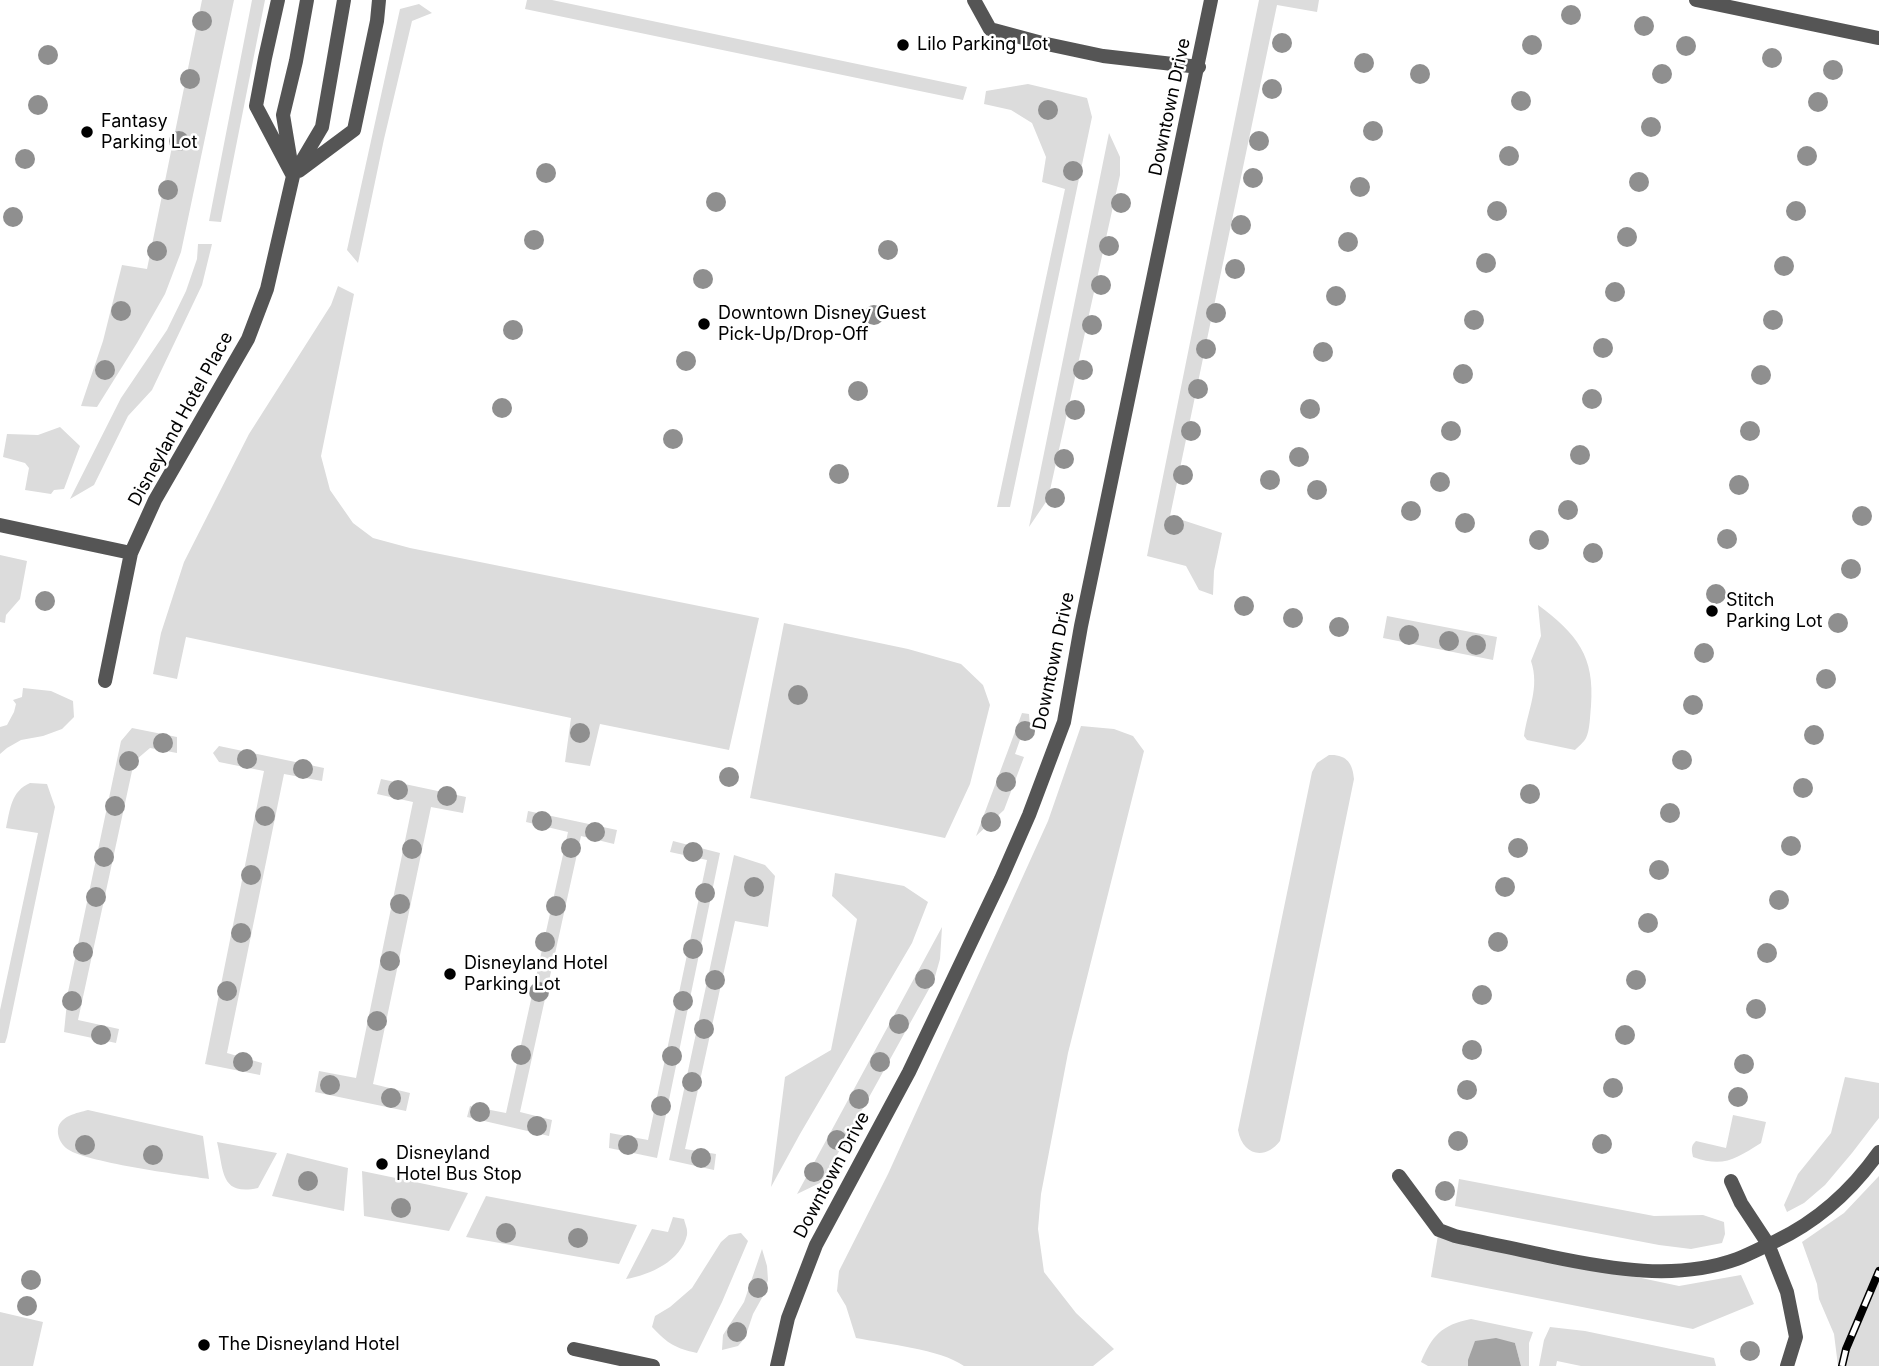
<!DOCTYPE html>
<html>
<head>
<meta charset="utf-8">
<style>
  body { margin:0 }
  canvas { display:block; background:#fff }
</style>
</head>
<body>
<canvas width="1879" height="1366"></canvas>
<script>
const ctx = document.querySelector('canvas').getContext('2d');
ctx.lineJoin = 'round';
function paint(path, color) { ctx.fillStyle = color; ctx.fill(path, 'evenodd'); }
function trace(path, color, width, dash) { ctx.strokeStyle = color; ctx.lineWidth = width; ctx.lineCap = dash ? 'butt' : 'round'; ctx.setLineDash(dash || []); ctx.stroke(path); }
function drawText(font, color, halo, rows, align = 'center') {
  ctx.font = font + ' Inter,sans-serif'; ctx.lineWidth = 5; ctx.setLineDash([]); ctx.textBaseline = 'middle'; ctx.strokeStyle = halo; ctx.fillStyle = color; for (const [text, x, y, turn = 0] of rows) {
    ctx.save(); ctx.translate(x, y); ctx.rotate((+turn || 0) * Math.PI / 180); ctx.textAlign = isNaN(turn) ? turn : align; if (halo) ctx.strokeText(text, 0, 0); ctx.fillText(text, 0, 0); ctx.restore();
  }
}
paint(new Path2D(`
  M202,0h32l-53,252 -16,42 -28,49 -40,64 -16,-1 22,-65 19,-76 25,4z
  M252,0h13l-44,222 -12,-1z
  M527,0h25l415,87 -4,13 -438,-91z
  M1259,0h60l-2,12 -40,-7 -107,511 52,17 -8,38 -1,24 -14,-5 -13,-24 -39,-10z
  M419,4l13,9 -20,8 -28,118 -26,124 -11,-13 53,-241z
  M1028,84l59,14 5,19 -82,390h-13l68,-318 -23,-7 4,-25 -14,-34 -21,-13 -27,-6 2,-13z
  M1109,133l11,24v18l-72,324 -19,28z
  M198,244h14l-10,41 -50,105 -24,26 -34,69 -24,14 51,-101 46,-68 19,-39 11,-32z
  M338,286l16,8 -33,162 9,34 23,33 20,15 37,10 349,70 -30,132 -129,-26 -10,42 -25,-4 6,-44 -385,-81 -9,42 -24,-5 8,-41 23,-71 65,-128 82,-129z
  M60,427l20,19 -16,43 -10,1 -3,4 -26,-4 4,-22 -4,-5 -22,-6 4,-23 31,1z
  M0,555l27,6 -7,38 -14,16 -1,8 -5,-1z
  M1538,605c39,29 57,51 53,101 -1,9 -1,24 -5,32 -2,4 -8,9 -11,12l-48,-10 -3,-4c4,-27 16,-48 7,-75l10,-25z
  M1387,616l110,21 -4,23 -110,-22z
  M784,623l124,26 53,15 22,21 7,20 -20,79 -25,54 -195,-40z
  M23,688l28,3 22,10 1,16 -12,12 -19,7 -22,4 -14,8 -7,6v-27l7,-2 7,-13 2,-8 -3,-4 9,-3z
  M1022,713l7,1 1,13 -3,12 -6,-2 -6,17 9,3 -20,53 -28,26z
  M1081,726l33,3 19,7 11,15 -76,302 -27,141 -3,35 6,43 32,41 38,36 -21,17h-129c-24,-17 -78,-22 -108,-28l-10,-32 -9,-15 2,-20 49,-97 160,-353z
  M132,728l45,9v16l-27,-5 -13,11 -5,12 -54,249 41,9 -3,14 -52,-11 4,-40 53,-251z
  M219,746l105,22 -2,13 -38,-7 -57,279 35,10 -2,12 -55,-11 59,-293 -45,-9 -6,-9z
  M1329,755c17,-1 24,8 25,24l-74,362c-15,20 -38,14 -42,-11l74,-358 5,-9z
  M381,779l85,18 -3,16 -32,-6 -58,277 37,9 -4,18 -91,-19 4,-21 37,7 57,-276 -36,-8z
  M30,783l17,1 8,23 -48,230 -2,6h-5v-33l38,-177 -32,-5c4,-18 5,-37 24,-45z
  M528,811l89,19 -3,14 -33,-8 -61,276 32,8 -3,16 -82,-19 3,-11 36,7 62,-281 -42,-10z
  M673,841l47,12 -63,305 -48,-10 1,-15 38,7 59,-280 -37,-8z
  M734,855l31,10 10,11 -7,51 -33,-6 -50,228 31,5 -2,16 -45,-10z
  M835,873l69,13 24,16 -16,41 -112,191 -29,53 14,-110 46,-27 26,-131 -25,-23z
  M942,927l-2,32 -6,21 -112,202 -25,12z
  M1845,1077l34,6v35l-4,5 -23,30 -27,32 -21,18 -17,9 -3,-7 14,-31 33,-41z
  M88,1110l115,26 6,43c-26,-4 -127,-17 -143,-31 -5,-4 -9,-12 -8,-19 2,-13 19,-16 30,-19z
  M1733,1115l33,7 -5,21c-26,16 -37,25 -68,14 -1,-6 -3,-11 3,-16l30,7z
  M217,1142l60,11 -19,35c-38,8 -34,-17 -41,-46z
  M287,1153l61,15 -4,43 -72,-15z
  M362,1171l106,22 -19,38 -85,-15z
  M1879,1176v190h-41l-4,-32 -15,-35 -2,-15 -15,-42 42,-29z
  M1459,1179l195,37 49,-1 21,7 1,12 -3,9 -31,6 -32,-4 -204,-39z
  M486,1196l151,29 -18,39 -153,-27z
  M673,1217l11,2c1,5 4,10 3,16 -6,26 -37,40 -61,44l26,-50 16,3z
  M741,1233l7,8 -26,61 -25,51c-22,-5 -29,-9 -45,-26l3,-11 15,-9 22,-19 29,-46 8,-7z
  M1438,1235l241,51 62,-11 13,29 -61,25 -262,-52z
  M762,1249l5,17 1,14 -5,16 -10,18 -8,24 -7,8 -16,4 1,-15 21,-33z
  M0,1312l43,10 -10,44h-33z
  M1471,1319l62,13 -4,11v23h-8l-6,-23 -47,17v6h-40l-7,-4c11,-26 20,-37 50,-43z
  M1550,1327l35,4 129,27 2,8h-135l-24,-5 -1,5h-17l5,-26z`), '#dcdcdc');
paint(new Path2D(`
  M1496,1338l19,5 6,23h-53v-6l7,-19z`), '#a3a3a3');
trace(new Path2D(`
  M278,0l-13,58 -9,48 37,70
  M974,0l16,29 52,14 61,13 96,11
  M1696,0l182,38
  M291,163l-8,-48 13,-54 11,-61
  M299,171l55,-41 23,-109 2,-21
  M0,525l131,28
  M105,681l26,-128 24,-53 93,-161 19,-50 26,-113 29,-49 22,-127
  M1731,1181l10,22 27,41 19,48 9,45 -9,29
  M574,1349l79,17
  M777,1366l11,-48 28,-73 93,-173 92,-193 28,-64 35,-93 17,-96 130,-626`), '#555', 14);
trace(new Path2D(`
  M1399,1176l40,54 16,6c31,7 62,13 93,20 62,13 128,25 189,3 13,-5 26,-12 39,-18 42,-20 76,-51 103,-89`), '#555', 14);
const rail = new Path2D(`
  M1842,1366l4,-17 33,-78`);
trace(rail, '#000', 8);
trace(rail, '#fff', 5, [16]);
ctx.fillStyle = '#8f8f8f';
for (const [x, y] of [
  [1571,15],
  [202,21],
  [1644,26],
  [1282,43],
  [1532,45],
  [1686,46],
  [48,55],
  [1772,58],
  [1364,63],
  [1833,70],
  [1420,74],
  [1662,74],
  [190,79],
  [1272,89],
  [1521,101],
  [1818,102],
  [38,105],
  [1048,110],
  [1651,127],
  [1373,131],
  [179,141],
  [1259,141],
  [1509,156],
  [1807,156],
  [25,159],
  [1073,171],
  [546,173],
  [1253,178],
  [1639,182],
  [1360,187],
  [168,190],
  [716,202],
  [1121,203],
  [1497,211],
  [1796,211],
  [13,217],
  [1241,225],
  [1627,237],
  [534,240],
  [1348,242],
  [1109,246],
  [888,250],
  [157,251],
  [1486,263],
  [1784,266],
  [1235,269],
  [703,279],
  [1101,285],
  [1615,292],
  [1336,296],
  [121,311],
  [1216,313],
  [874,315],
  [1474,320],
  [1773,320],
  [1092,325],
  [513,330],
  [1603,348],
  [1206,349],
  [1323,352],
  [686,361],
  [105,370],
  [1083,370],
  [1463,374],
  [1761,375],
  [1198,389],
  [858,391],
  [1592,399],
  [502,408],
  [1310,409],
  [1075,410],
  [1191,431],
  [1451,431],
  [1750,431],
  [673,439],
  [1580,455],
  [1299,457],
  [1064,459],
  [839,474],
  [1183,475],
  [1270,480],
  [1440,482],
  [1739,485],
  [1317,490],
  [1055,498],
  [1568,510],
  [1411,511],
  [1862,516],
  [1465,523],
  [1174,525],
  [1727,539],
  [1539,540],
  [1593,553],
  [1851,569],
  [1716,594],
  [45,601],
  [1244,606],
  [1293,618],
  [1838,623],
  [1339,627],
  [1409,635],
  [1449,641],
  [1476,645],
  [1704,653],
  [1826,679],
  [798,695],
  [1693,705],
  [1025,731],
  [580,733],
  [1814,735],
  [163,743],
  [247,759],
  [1682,760],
  [129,761],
  [303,769],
  [729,777],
  [1006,782],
  [1803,788],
  [398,790],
  [1530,794],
  [447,796],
  [115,806],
  [1670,813],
  [265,816],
  [542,821],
  [991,822],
  [595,832],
  [1791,846],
  [571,848],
  [1518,848],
  [412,849],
  [693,852],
  [104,857],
  [1659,870],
  [251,875],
  [754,887],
  [1505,887],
  [705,893],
  [96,897],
  [1779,900],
  [400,904],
  [556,906],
  [1648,923],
  [241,933],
  [545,942],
  [1498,942],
  [693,949],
  [83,952],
  [1767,953],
  [390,961],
  [925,979],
  [715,980],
  [1636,980],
  [227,991],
  [539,992],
  [1482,995],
  [72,1001],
  [683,1001],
  [1756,1009],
  [377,1021],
  [899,1024],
  [704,1029],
  [101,1035],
  [1625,1035],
  [1472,1050],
  [521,1055],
  [672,1056],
  [243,1062],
  [880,1062],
  [1744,1064],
  [692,1082],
  [330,1085],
  [1613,1088],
  [1467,1090],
  [1738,1097],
  [391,1098],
  [859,1099],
  [661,1106],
  [480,1112],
  [537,1126],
  [837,1140],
  [1458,1141],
  [1602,1144],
  [85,1145],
  [628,1145],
  [153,1155],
  [701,1158],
  [814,1172],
  [308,1181],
  [1445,1191],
  [401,1208],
  [506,1233],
  [578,1238],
  [31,1280],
  [758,1288],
  [27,1306],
  [737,1332],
  [1750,1351]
]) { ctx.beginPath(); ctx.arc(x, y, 10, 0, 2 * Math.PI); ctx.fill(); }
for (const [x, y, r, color] of [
  [903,45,7,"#000"],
  [87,132,7,"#000"],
  [704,324,7,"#000"],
  [1712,611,7,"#000"],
  [450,974,7,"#000"],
  [382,1164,7,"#000"],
  [204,1345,7,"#000"]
]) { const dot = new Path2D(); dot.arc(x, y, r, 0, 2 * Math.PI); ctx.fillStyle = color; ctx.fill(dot); trace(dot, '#fff', 2.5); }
drawText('18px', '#000', '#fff', [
  ["Lilo Parking Lot",917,45],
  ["Fantasy",101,122],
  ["Parking Lot",101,143],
  ["Downtown Disney Guest",718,314],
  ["Pick-Up/Drop-Off",718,335],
  ["Stitch",1726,601],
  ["Parking Lot",1726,622],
  ["Disneyland Hotel",464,964],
  ["Parking Lot",464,985],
  ["Disneyland",396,1154],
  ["Hotel Bus Stop",396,1175],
  ["The Disneyland Hotel",218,1345]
], 'left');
drawText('18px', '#000', '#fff', [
  ["Downtown Drive",1170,107,-78],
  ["Disneyland Hotel Place",181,419,-61],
  ["Downtown Drive",1054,661,-78],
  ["Downtown Drive",832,1175,-62]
]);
</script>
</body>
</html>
